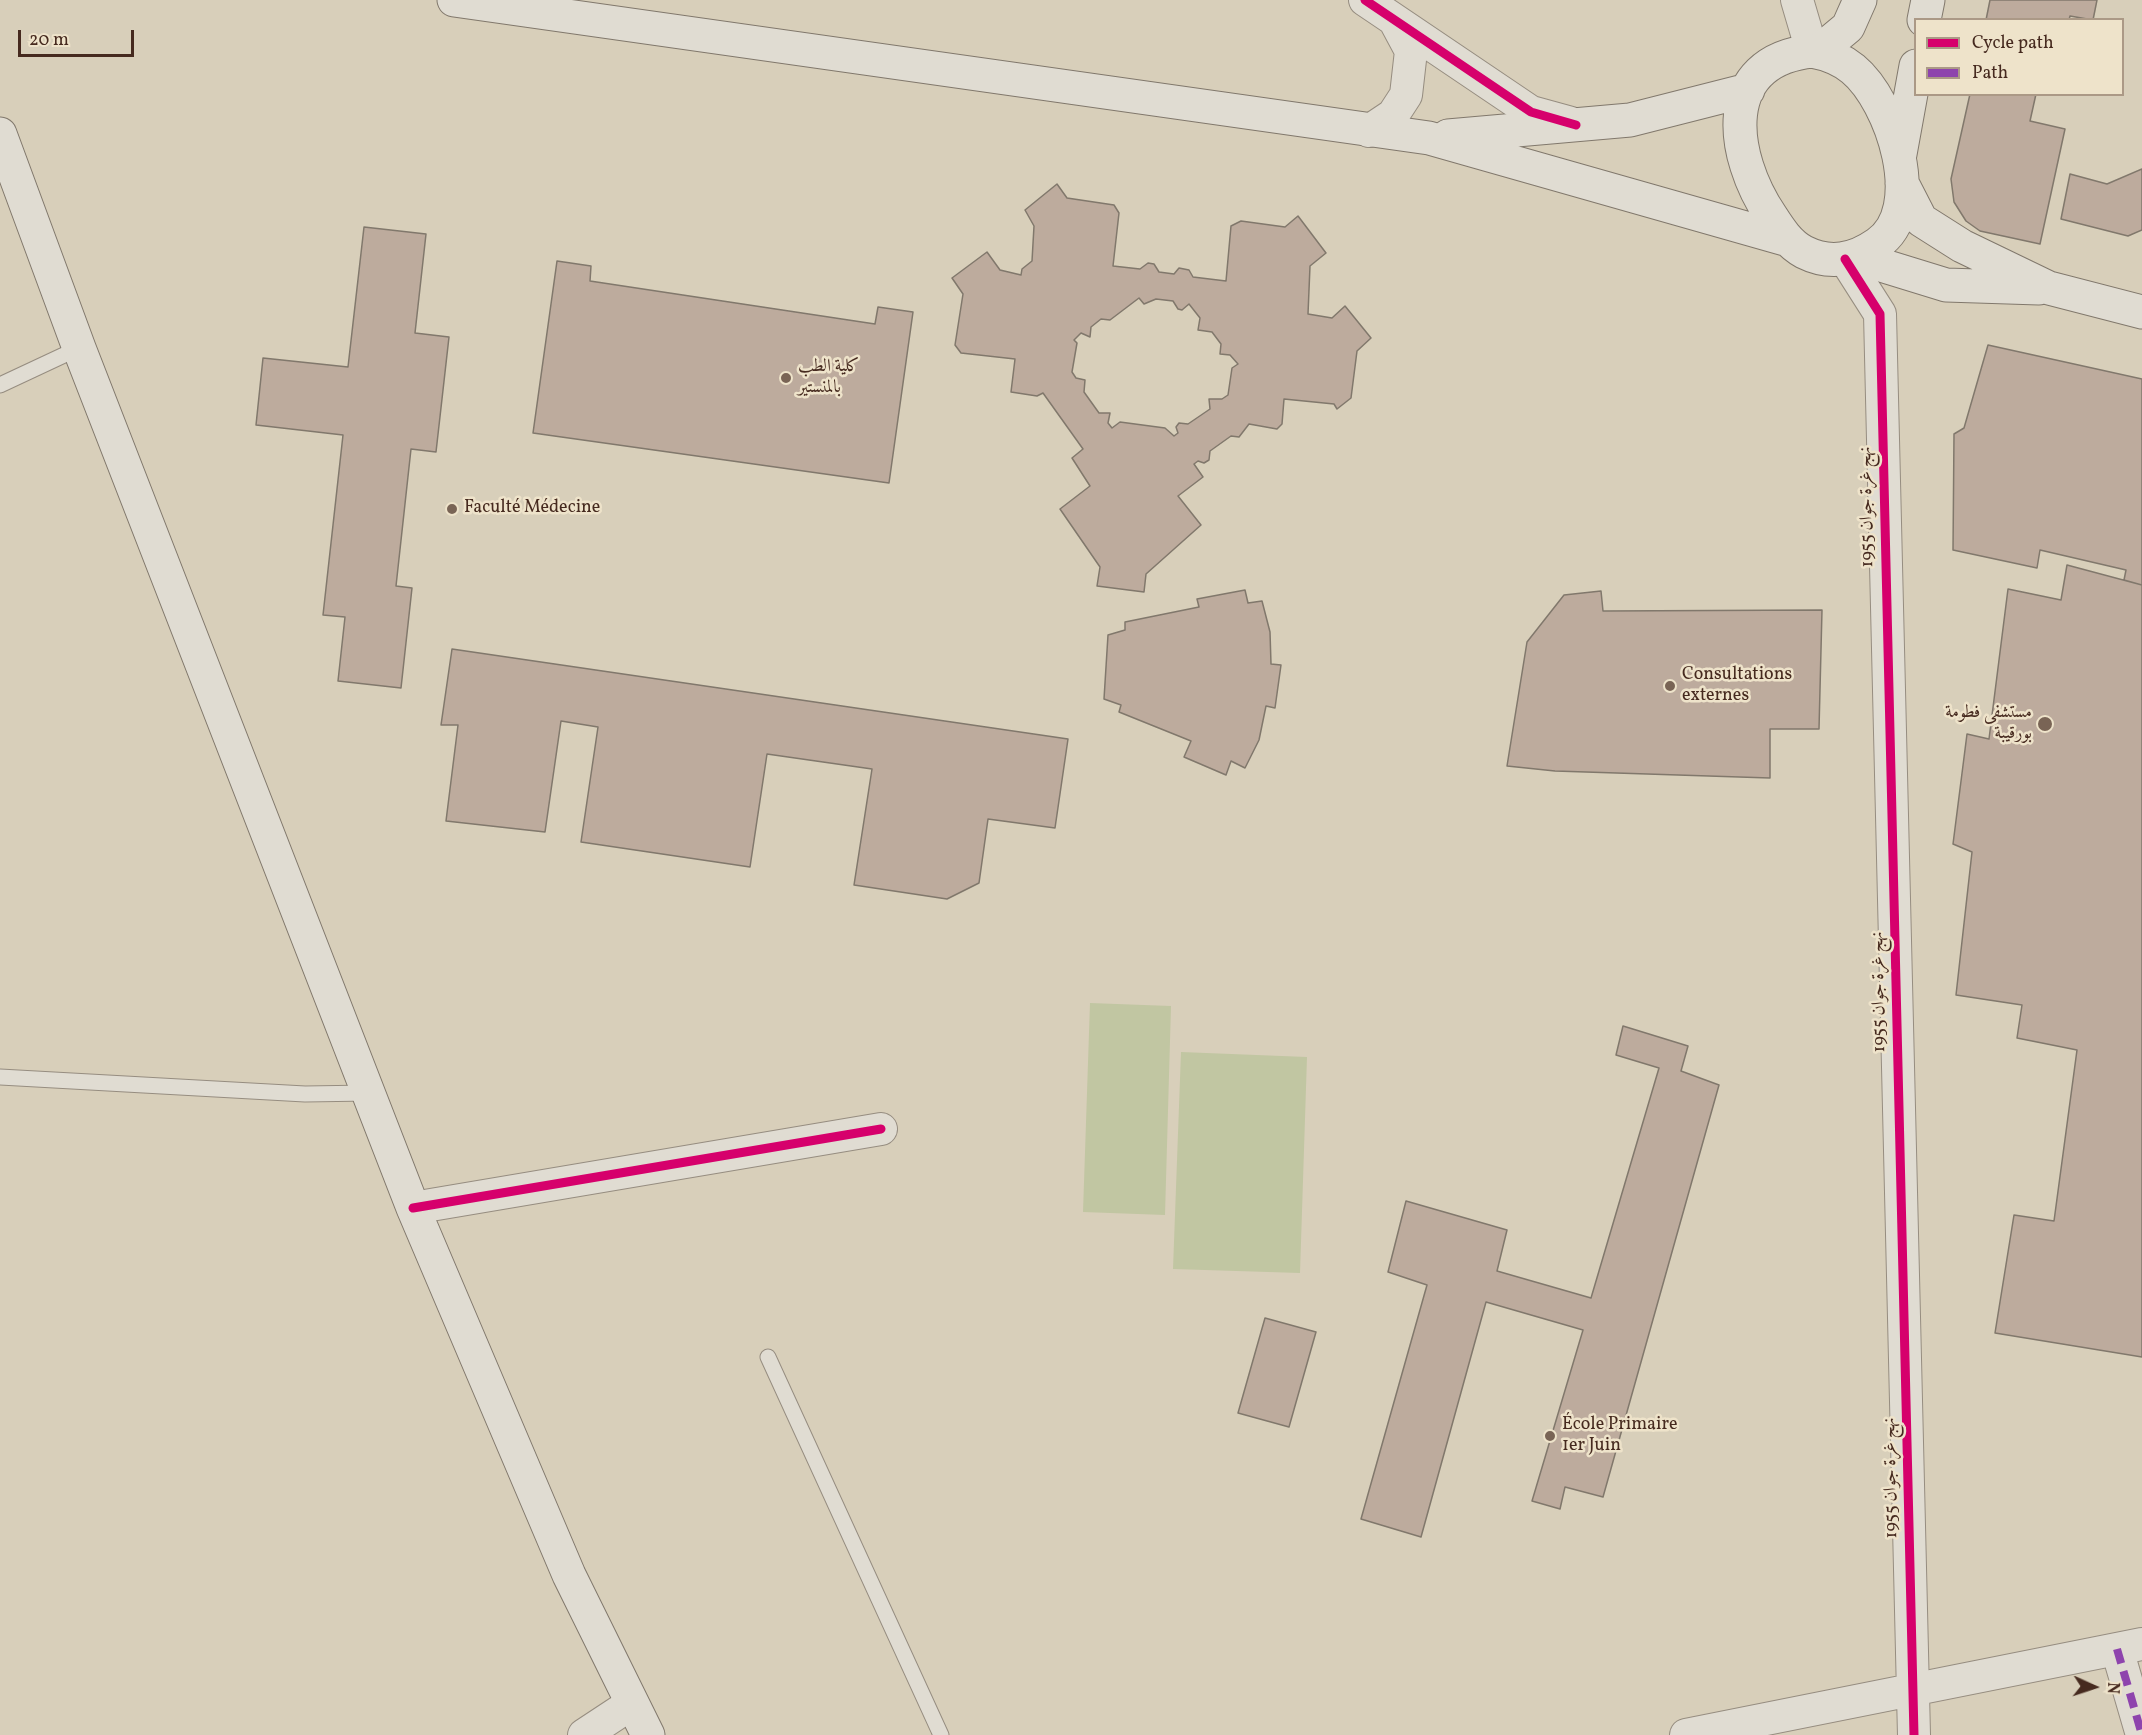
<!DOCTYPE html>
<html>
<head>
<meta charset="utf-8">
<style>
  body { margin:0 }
  #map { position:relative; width:2142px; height:1735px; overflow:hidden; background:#d8cfba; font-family:Vollkorn,serif }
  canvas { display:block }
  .legend { position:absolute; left:1914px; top:18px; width:210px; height:78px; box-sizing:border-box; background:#eee3ca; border:2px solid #ab9986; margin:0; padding:8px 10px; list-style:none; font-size:18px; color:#462a1f }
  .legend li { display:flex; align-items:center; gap:12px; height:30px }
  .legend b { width:30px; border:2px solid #ab9986 }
  .north { position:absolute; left:2064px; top:1657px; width:60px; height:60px; -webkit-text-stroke:4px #eee3ca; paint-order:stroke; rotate:93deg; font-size:16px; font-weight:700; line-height:24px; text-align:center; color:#462a1f }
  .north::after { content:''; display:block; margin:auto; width:21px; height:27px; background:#462a1f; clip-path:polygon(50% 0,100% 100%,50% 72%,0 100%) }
  .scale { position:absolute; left:18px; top:30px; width:116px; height:27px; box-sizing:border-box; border:3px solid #462a1f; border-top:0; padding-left:8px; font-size:18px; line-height:21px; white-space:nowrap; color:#462a1f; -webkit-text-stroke:4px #eee3ca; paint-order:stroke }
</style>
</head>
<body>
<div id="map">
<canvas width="2142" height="1735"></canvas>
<ul class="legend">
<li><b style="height:8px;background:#d6006c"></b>Cycle path</li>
<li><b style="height:8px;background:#8e44ad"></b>Path</li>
</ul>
<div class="north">N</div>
<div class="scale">20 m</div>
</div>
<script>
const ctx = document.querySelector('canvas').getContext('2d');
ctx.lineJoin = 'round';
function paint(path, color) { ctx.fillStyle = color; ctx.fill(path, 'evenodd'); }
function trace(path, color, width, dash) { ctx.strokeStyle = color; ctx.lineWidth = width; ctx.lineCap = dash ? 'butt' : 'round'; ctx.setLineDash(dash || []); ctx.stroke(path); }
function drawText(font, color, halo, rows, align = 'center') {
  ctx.font = font + ' Vollkorn,Amiri,serif'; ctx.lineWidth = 5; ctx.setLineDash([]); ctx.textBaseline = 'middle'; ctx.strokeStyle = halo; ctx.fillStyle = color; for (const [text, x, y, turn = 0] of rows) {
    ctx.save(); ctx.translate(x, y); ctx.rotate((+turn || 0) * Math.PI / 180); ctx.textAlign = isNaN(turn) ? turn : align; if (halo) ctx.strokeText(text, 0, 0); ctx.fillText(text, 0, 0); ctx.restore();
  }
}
paint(new Path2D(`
  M1090,1003l81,3 -6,209 -82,-3z
  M1181,1052l126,5 -7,216 -127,-4z`), '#c1c6a2');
const building = new Path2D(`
  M1990,0h107l-4,20 -23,-4 -1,4h-83z
  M1970,94h66l-6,27 35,8 -25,115 -60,-13 -14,-10 -12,-19 -3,-23z
  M2142,169v61l-14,6 -67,-17 9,-45 37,10z
  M1057,184l10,14 47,7 5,8 -6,53 27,3 8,-6 6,1 5,8 15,2 5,-6 10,2 4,7 33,4 5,-55 10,-5 44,6 13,-11 28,37 -16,13 -2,48 24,4 13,-12 26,32 -14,13 -6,47 -14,11 -3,-5 -50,-5 -2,25 -5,5 -28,-5 -10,13 -8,-1 -21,15 -1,9 -5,3 -6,-2 -4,3 9,13 -25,19 23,29 -55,49 -2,18 -47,-6 3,-19 -40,-58 30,-23 -18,-28 11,-9 -40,-56 -6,3 -26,-4 4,-33 -54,-6 -6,-8 8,-51 -11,-16 35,-26 13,18 21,5 1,-6 10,-8 2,-35 -9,-16zM1139,298l5,6 12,-5 17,2 5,8 4,1 7,-6 11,14 -2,12 14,2 9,12 -1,10 10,1 8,9 -6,4 -4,27 -6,4h-13l1,10 -22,15 -9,-1 -3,4 2,6 -4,3 -9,-8 -45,-6 -8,6 -4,-5 2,-10h-11l-15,-21 1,-12 -9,-2 -4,-6 5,-29 -3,-3 7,-7 9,4 1,-10 10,-8 9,1z
  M364,227l62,7 -11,99 34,4 -13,115 -25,-3 -15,137 16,2 -11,100 -63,-7 7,-64 -22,-2 20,-180 -87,-10 7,-67 85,9z
  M557,261l34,5 -1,15 285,43 3,-17 35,5 -24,171 -356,-50z
  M1988,345l154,34v206l-18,-5 2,-10 -86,-20 -3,18 -84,-18 1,-116 10,-6z
  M2067,565l75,20v772l-147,-24 19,-118 40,6 23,-171 -60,-12 5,-33 -66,-10 16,-143 -19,-8 14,-110 22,5 19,-150 53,11z
  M1245,590l3,13 14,-2 8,31 1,32 10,1 -6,43 -9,-2 -7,34 -14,28 -14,-7 -5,14 -42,-18 7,-16 -72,-29 2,-7 -17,-6 4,-64 17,-5v-8l74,-15 -2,-8z
  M1601,591l2,20 219,-1 -3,119h-49v49l-215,-7 -48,-5 20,-124 37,-47z
  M452,649l616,90 -13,89 -67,-9 -9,64 -32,16 -93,-14 18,-116 -105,-15 -17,113 -169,-25 17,-115 -37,-6 -16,111 -99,-11 12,-96h-17z
  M1623,1026l65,20 -7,25 38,14 -116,412 -38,-10 -5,22 -28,-8 51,-171 -97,-28 -65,235 -60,-18 66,-234 -39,-13 18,-71 101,29 -10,41 94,27 68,-230 -43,-13z
  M1265,1318l51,14 -27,95 -51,-14z`);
paint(building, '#bdab9d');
trace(building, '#81786c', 1.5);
const lane = new Path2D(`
  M0,385l79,-37
  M0,1077l305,17 64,-1
  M768,1357l173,378`);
const street = new Path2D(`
  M1365,0l166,112 40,11
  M1797,0l15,51
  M1369,131l24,-16 13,-20 5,-44 -15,-28
  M1845,259l35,55 34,1421
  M413,1208l468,-79
  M2117,1649l25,86
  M584,1735l47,-31
  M1686,1735l456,-91`);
const secondary = new Path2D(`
  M454,0l975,138 359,102
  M1924,20l4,-20
  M1812,51c16,3 29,8 41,18 39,32 75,141 24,175 -23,16 -47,21 -73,8 -15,-8 -24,-22 -33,-36 -41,-61 -54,-155 41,-165z
  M1818,52l30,-25 12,-27
  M0,134l79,214 334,860 156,367 79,160
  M1448,136l182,-16 118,-30
  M1900,154l16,-88
  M1902,183l19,37 41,26 87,42 93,24
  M1855,257l91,28 93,3`);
trace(lane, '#968d80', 17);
trace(street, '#968d80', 34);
trace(secondary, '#81786c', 35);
trace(lane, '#e0dcd2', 15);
trace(street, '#e0dcd2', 32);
trace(secondary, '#e0dcd2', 33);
trace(new Path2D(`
  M2117,1649l25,86`), '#8e44ad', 8, [15, 8]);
trace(new Path2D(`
  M1365,0l166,112 45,13
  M1845,259l35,55 34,1421
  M413,1208l468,-79`), '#d6006c', 9);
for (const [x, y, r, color] of [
  [786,378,6,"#796455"],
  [452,509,6,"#796455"],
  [1670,686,6,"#796455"],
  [2045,724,8,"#796455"],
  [1550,1436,6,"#796455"]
]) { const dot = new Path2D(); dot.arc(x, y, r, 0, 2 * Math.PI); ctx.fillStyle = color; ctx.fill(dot); trace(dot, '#eee3ca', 2); }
drawText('18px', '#462a1f', '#eee3ca', [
  ["كلية الطب",798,368],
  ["بالمنستير",798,389],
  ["Faculté Médecine",464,509],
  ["Consultations",1682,676],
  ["externes",1682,697],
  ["مستشفى فطومة",2032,714,"right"],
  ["بورقيبة",2032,735,"right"],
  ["École Primaire",1562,1426],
  ["1er Juin",1562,1447]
], 'left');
drawText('18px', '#462a1f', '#eee3ca', [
  ["نهج غرة جوان 1955",1868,507,-91],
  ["نهج غرة جوان 1955",1880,992,-91],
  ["نهج غرة جوان 1955",1892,1478,-91]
]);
</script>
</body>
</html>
